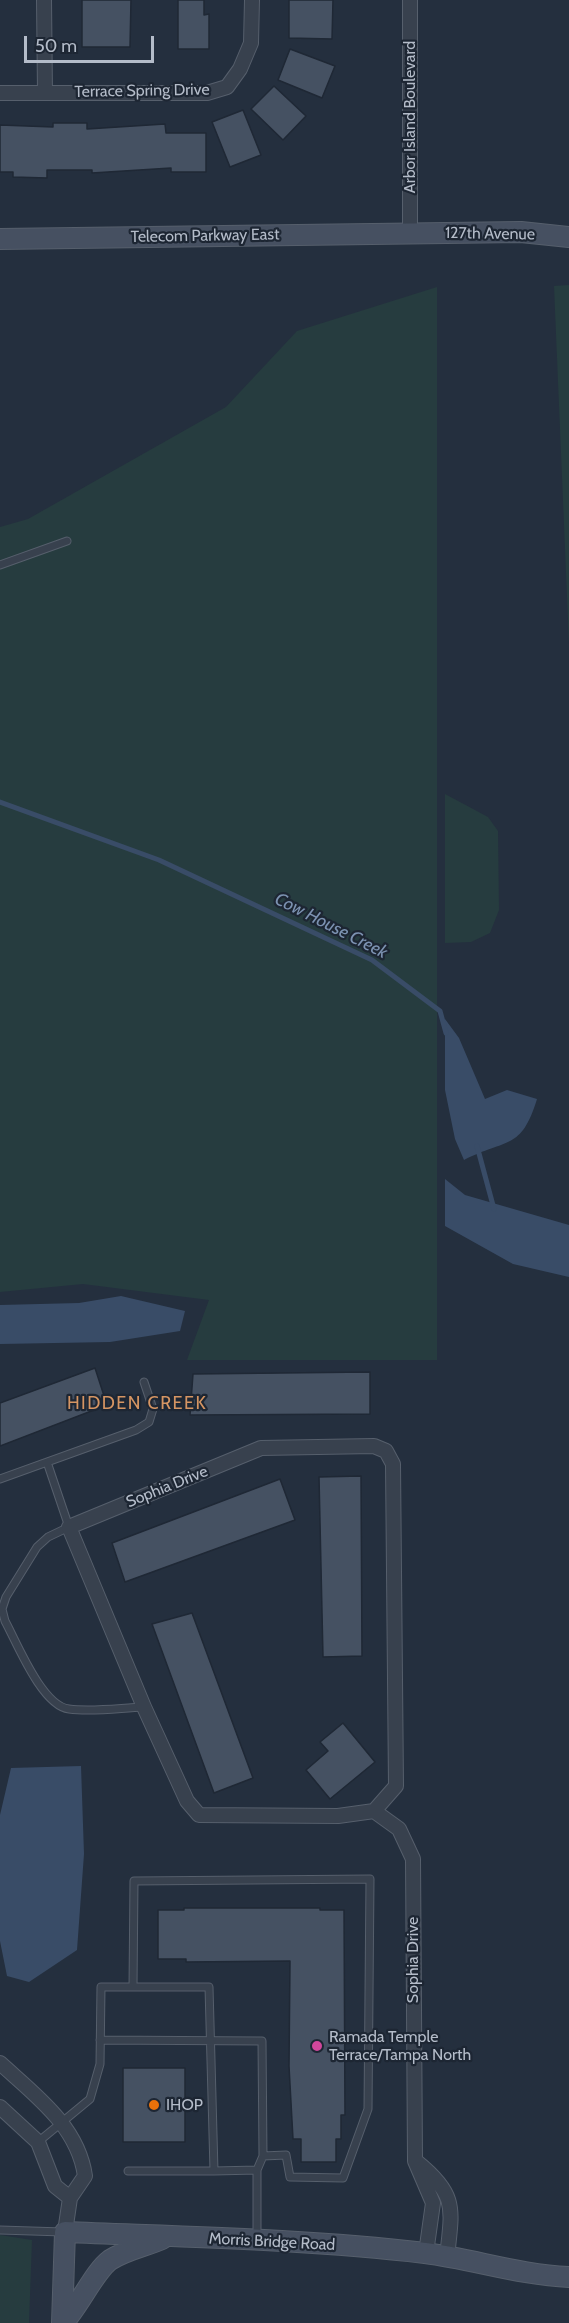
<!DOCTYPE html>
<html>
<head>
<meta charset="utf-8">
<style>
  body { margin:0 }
  #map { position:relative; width:569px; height:2323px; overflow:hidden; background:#242f3e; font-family:Cabin,sans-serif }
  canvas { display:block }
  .scale { position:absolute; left:24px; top:36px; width:130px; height:27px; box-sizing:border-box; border:3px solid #b4bcc9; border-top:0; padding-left:8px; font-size:18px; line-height:21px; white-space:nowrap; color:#b4bcc9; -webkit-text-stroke:4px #1d2633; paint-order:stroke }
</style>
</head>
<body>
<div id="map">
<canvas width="569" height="2323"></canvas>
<div class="scale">50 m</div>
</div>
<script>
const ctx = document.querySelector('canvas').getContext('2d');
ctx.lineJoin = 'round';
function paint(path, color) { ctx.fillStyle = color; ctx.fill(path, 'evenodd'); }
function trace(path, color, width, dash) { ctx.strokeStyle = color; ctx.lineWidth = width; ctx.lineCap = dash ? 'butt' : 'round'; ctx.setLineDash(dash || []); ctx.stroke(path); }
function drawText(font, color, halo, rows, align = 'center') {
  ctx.font = font + ' Cabin,sans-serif'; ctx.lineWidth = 4.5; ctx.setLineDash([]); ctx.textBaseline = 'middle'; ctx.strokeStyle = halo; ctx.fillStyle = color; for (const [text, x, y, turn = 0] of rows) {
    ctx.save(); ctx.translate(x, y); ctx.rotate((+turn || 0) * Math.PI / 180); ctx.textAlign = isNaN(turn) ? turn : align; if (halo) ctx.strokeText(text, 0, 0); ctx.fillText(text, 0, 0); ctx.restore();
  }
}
paint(new Path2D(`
  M569,285v359l-15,-358z
  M437,287v1073h-250l22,-60 -126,-16 -83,8v-765l28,-8 198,-112 71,-76z
  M445,794l43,23 10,14 1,79 -9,23 -19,9 -26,1z
  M0,2235l32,5 -3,83h-29z`), '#263c3f');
paint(new Path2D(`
  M445,1019l14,19 26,61 22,-9 30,9c-16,52 -30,39 -73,61l-9,-21 -10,-49z
  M445,1179l20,16 104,30v52l-56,-13 -68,-38z
  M121,1296l64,15 -5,20 -70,11 -110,2v-39l79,-2z
  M81,1766l3,88 -7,96 -48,32 -22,-6 -7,-35v-126l11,-47z`), '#394c67');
trace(new Path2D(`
  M0,802l159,58 213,100 68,51 6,22
  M477,1146l17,63`), '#394c67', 5);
const building = new Path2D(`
  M82,0h49l-1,47h-48z
  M178,0h26v15l5,-1v35h-31z
  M289,0h44l-1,39 -43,-1z
  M290,49l45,17 -13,32 -44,-18z
  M274,86l32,30 -23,24 -32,-31z
  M243,110l18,45 -31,12 -18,-45z
  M53,123h34v6l78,-5 1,9h40v39h-35v-4l-79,5v-3h-45v8l-34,-1v-5h-13v-47l53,2z
  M95,1368l12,37 -107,41v-43z
  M370,1372v42l-180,1 3,-41z
  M361,1476l1,180 -39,1 -4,-180z
  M280,1479l15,41 -170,62 -13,-39z
  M192,1613l61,165 -39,15 -62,-169z
  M343,1723l32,39 -45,37 -24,-29 22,-19 -8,-9z
  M184,1908h136v2h24l1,205h-4v24h-5v23h-35v-23h-8l-4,-73 1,-105 -104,1v-3h-28v-49h26z
  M123,2068h62v74h-62z`);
paint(building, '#455162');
trace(building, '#1f2835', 1.5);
const lane = new Path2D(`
  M0,565l67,-24
  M47,1462l22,65 -21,10 -11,10 -31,50 -4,12 3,12c12,22 37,85 64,88 24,3 50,-1 75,-2
  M0,1479l136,-49 13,-8 4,-13 -9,-27
  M133,1987l1,-106 236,-2 -2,230 -25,69 -53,-1 -4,-22 -23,1 -6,14
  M100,2040l162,1 1,115
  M38,2142l52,-43 10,-35 1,-77h108l5,184 43,-1v67
  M128,2171h86
  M0,2230l63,2`);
const street = new Path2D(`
  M44,0l1,93
  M410,0v233
  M0,93h207l20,-6 13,-18 11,-26 1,-43
  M374,1811l-36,5 -139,-1 -12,-14 -43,-94 -75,-180 192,-79 113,-2 12,5 7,13 3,322 -22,25 25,18 14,30 2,302 18,42 -7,50
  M0,2063c35,32 78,63 85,113l-15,22 -5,34
  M0,2107l38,35 17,44 15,12
  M417,2162c41,33 35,47 30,95`);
const secondary = new Path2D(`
  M0,239l521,-7 48,5
  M62,2323l3,-91c120,5 241,7 360,21 48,6 95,22 144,24
  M63,2323c17,-18 31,-51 47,-63 15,-10 36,-14 52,-21`);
trace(lane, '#565f6c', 9);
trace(street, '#565f6c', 16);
trace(secondary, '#565f6c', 22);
trace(lane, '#38414e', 7);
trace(street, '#38414e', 14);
trace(secondary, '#465061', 20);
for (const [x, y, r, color] of [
  [317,2046,6,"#d1479c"],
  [154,2105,6,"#e8710a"]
]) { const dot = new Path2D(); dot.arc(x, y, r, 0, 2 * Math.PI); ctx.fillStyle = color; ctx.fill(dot); trace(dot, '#1d2633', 2); }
drawText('16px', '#b4bcc9', '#1d2633', [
  ["Terrace Spring Drive",142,91,-1],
  ["Arbor Island Boulevard",410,117,-90],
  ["127th Avenue",490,234,1],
  ["Telecom Parkway East",205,236,-1],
  ["Sophia Drive",167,1487,-22],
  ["Sophia Drive",413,1960,-90],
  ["Morris Bridge Road",272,2242,3]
]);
drawText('16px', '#b4bcc9', '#1d2633', [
  ["Ramada Temple",329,2037],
  ["Terrace/Tampa North",329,2055],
  ["IHOP",166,2105]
], 'left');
drawText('italic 18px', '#7c92b1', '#1d2633', [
  ["Cow House Creek",331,926,27]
]);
ctx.letterSpacing = '1.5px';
drawText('18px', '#d59563', '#1d2633', [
  ["HIDDEN CREEK",137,1404]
]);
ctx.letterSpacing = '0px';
</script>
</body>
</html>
